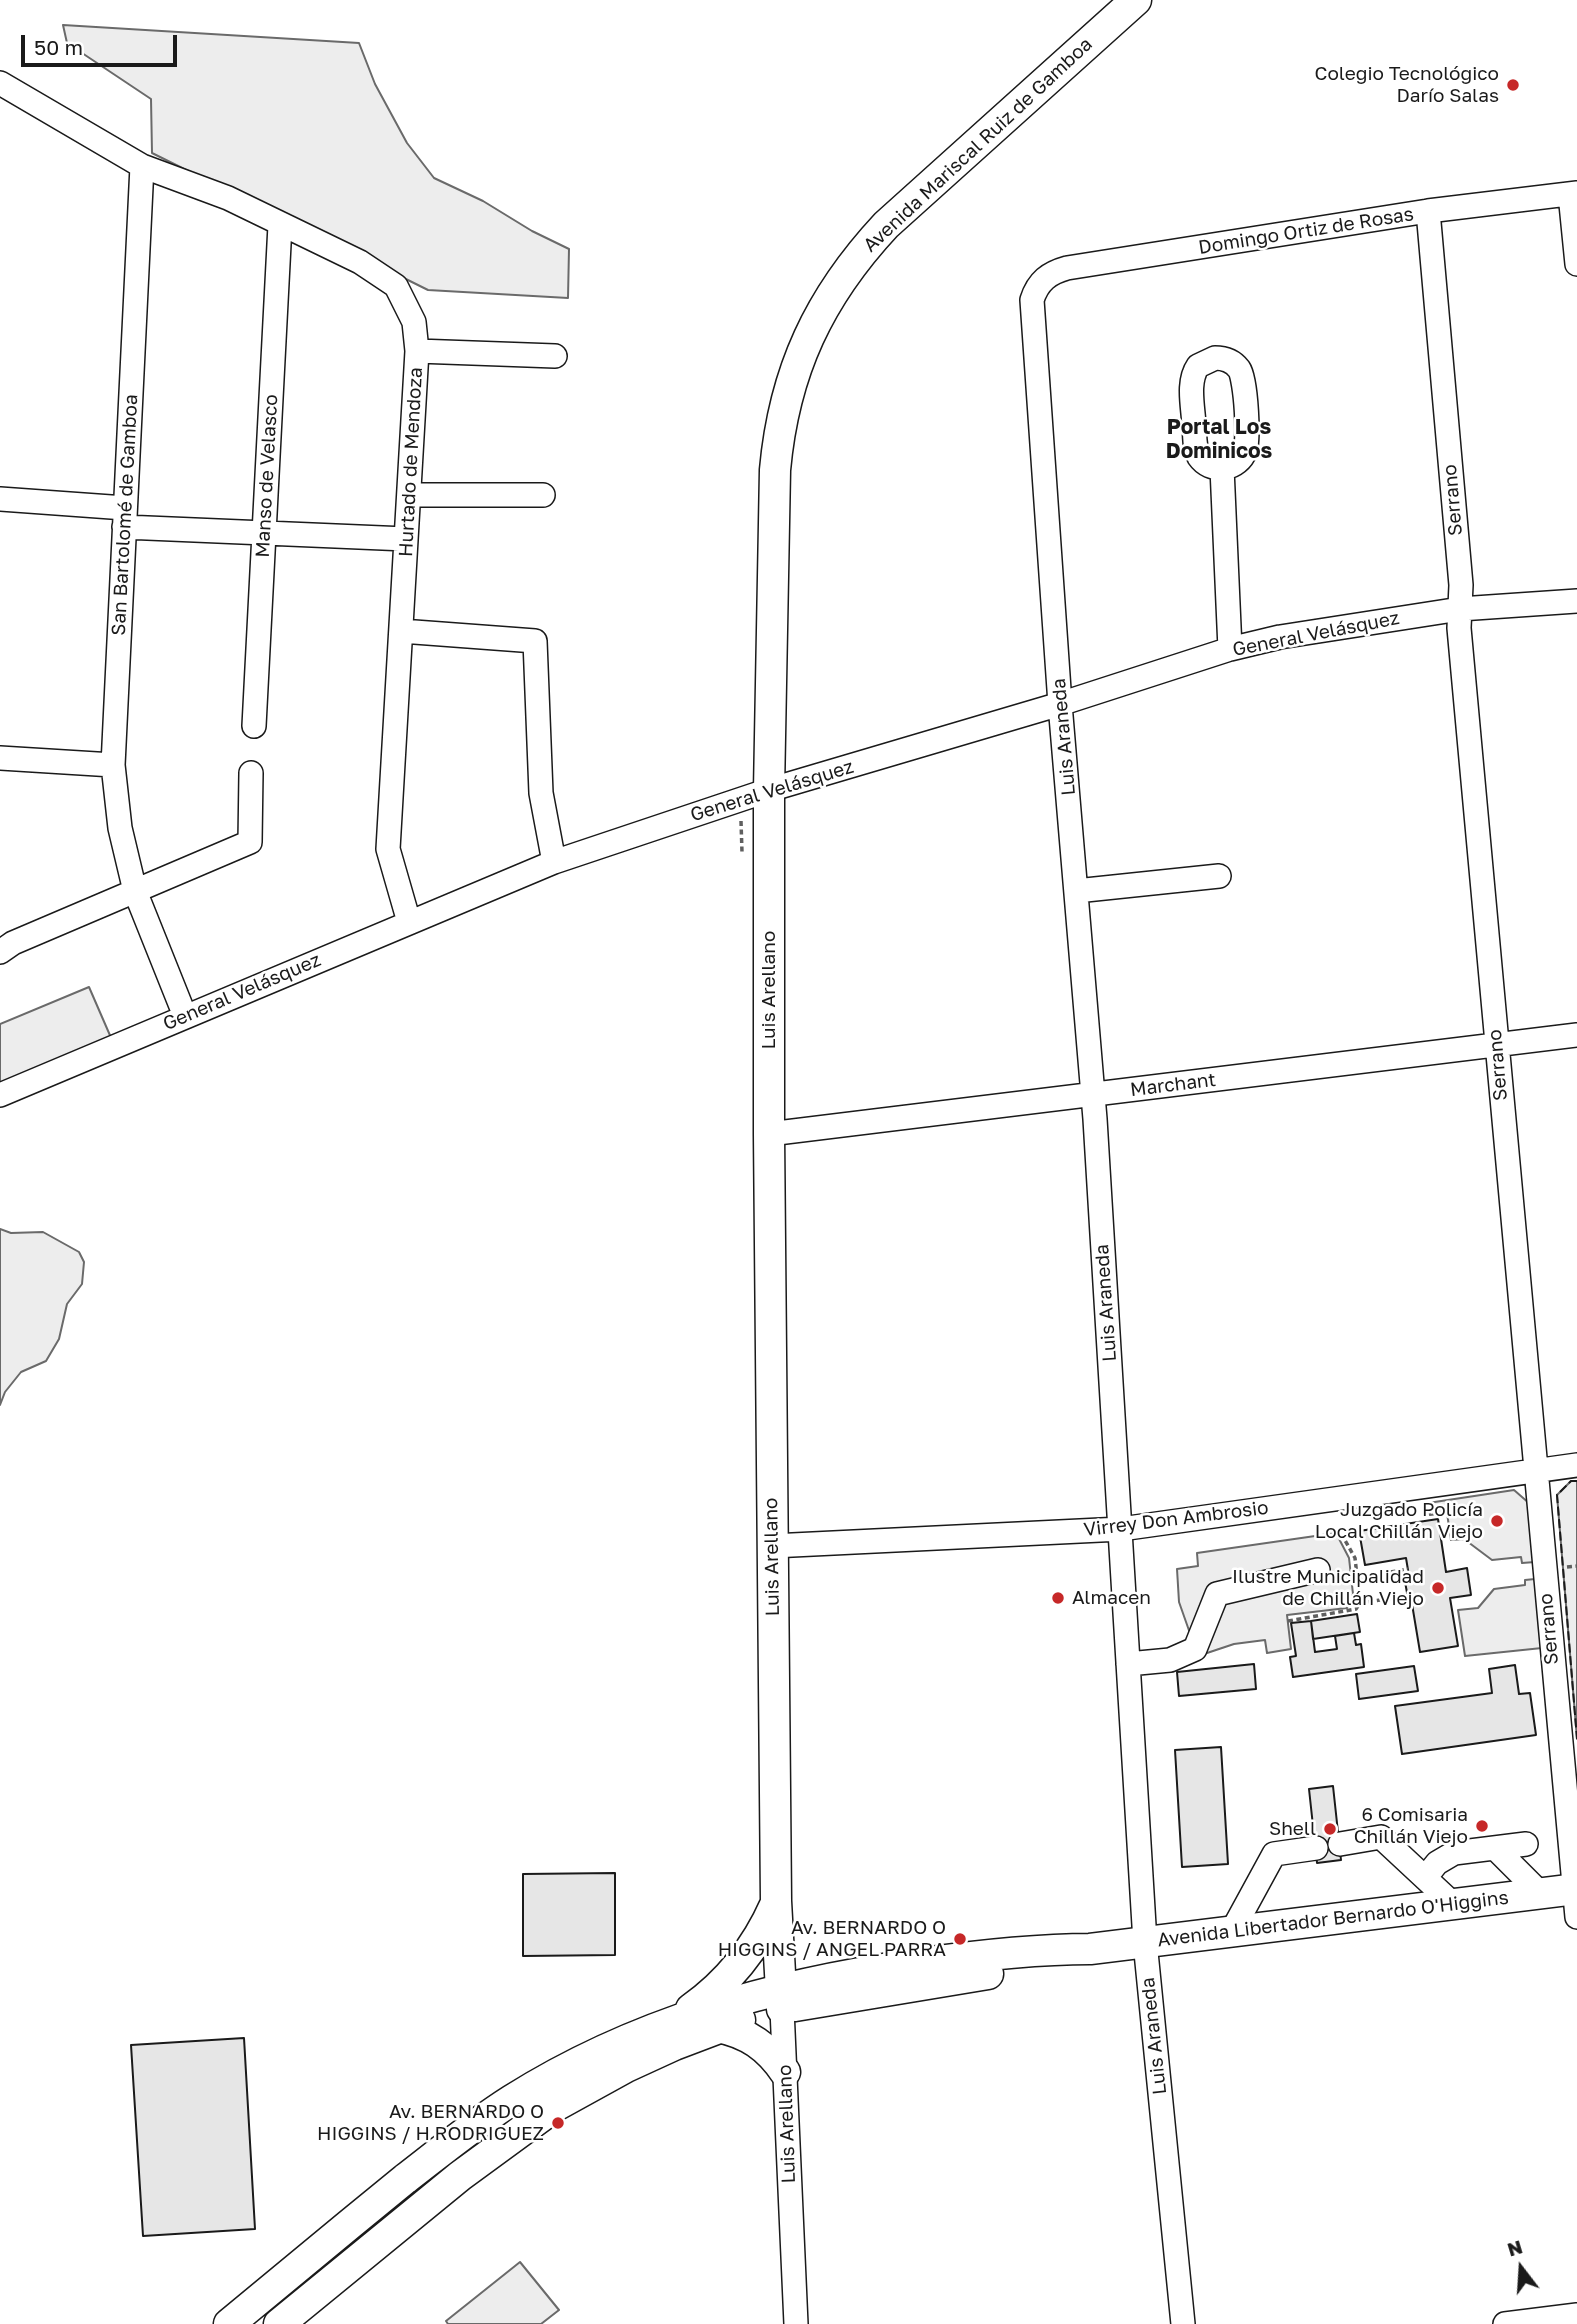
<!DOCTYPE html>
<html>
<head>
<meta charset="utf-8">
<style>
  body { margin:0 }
  #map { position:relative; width:1577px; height:2324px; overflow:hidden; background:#fff; font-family:"Golos Text",sans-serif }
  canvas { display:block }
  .north { position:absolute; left:1486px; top:2233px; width:70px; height:70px; -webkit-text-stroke:5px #fff; paint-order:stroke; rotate:343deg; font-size:19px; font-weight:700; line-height:28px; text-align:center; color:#1a1a1a }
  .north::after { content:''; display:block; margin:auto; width:24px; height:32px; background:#1a1a1a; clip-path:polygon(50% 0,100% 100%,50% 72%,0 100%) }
  .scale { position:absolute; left:21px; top:35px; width:156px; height:32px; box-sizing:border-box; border:4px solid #1a1a1a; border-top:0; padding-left:9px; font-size:21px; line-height:24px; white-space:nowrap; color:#1a1a1a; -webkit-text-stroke:5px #fff; paint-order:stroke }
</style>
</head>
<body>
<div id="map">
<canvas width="1577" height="2324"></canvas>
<div class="north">N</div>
<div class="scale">50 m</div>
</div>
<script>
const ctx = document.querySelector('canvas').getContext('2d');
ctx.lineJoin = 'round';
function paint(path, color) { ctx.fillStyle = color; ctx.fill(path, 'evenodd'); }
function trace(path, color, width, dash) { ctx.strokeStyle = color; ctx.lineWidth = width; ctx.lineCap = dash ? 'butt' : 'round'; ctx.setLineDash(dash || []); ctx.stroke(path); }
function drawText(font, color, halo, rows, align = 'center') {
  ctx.font = font + ' "Golos Text",sans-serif'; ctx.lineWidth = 5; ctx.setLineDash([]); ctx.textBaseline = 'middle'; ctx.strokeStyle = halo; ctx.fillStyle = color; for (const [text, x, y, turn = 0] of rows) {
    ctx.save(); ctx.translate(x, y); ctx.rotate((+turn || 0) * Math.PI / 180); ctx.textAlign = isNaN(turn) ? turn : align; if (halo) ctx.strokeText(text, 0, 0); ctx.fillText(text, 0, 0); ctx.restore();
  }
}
const built = new Path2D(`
  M63,25l296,18 16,41 32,59 27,35 49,23 49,30 37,18 -1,49 -140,-8 -276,-137 -1,-54 -84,-56z
  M89,987l23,53 -112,48v-64z
  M0,1229l11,4 32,-1 36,20 5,10 -2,22 -15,20 -8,35 -13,22 -25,11 -16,20 -5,13z
  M1571,1481h6v258l-20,-244z
  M1514,1490l16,14 5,58 -13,1 -1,-6 -29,3 -28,-21 -13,1 -4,-27 -17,2 -2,-12z
  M1336,1533l13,25 4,36 -6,14 -60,7 4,34 -24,4 -2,-13 -31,4 -36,12 -19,-54 -2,-33 21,-3 -1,-13z
  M1535,1579l7,69 -77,8 -7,-46 20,-2 16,-19 31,-4v-5z
  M520,2262l39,48 -18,14h-93l-2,-3z`);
paint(built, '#ededed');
trace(built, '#6a6a6a', 2);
const building = new Path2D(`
  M1438,1519l8,53 21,-4 4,27 -21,3 8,48 -38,6 -8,-48h-3l-5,-28h5l-3,-18 -41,7 -6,-34z
  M1357,1614l3,18 -47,7 -2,-18z
  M1311,1621l4,31 22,-3 -2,-13 19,-3 2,12 5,-1 3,23 -71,10 -3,-20 6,-1 -5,-33z
  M1254,1664l2,25 -77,7 -2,-24z
  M1515,1665l4,29 11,-1 6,42 -134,19 -7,-48 97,-13 -3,-24z
  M1414,1666l4,25 -59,8 -3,-25z
  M1221,1747l7,117 -46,3 -7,-117z
  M1333,1786l8,74 -24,3 -8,-74z
  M615,1873v82l-92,1v-82z
  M244,2038l11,191 -112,7 -12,-191z`);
paint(building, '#e6e6e6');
trace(building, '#1a1a1a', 2);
const minor = new Path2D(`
  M0,83l142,83 -29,599 7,63 15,63 50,125
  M142,166l86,32 132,64 36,24 18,36 3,29 -29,498 21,73
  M1570,194l7,70
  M1428,211l33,374 -2,43 118,1289
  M417,351l138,5
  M1215,358c9,0 18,3 24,11 7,10 11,74 5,85 -9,17 -34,19 -45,3 -5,-9 -4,-22 -5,-32 -1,-19 -7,-43 4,-59z
  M1222,468l8,181
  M409,495h134
  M0,499l125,9
  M124,527l282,12
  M401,631l134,10 6,152 13,69
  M254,726l26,-501
  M0,758l113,7
  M1076,891l143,-15
  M0,952l13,-9 237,-101 1,-69
  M0,1095l554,-233 215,-72 291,-86 170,-55 50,-12 180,-28 117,-8
  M769,1134l808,-99
  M772,1546l349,-17 456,-64
  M1128,1664l42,-4 25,-11 22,-55 101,-24
  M1340,1844l41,-7 73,68
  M1495,1848l46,46
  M1425,1878l12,-15 17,-10 72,-9
  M1232,1931l42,-77 42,-6
  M782,2009l14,315
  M1183,2324l-38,-382 -50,-823 -35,-415 -28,-404c6,-19 17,-27 35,-32l361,-57 149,-18
  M1505,2324l72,-9`);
const major = new Path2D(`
  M795,2006l193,-32
  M691,2009c38,-27 65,-61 84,-104
  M782,2009l-6,-108 -7,-767v-344l6,-320c9,-99 44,-173 111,-245l250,-225
  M718,2027c30,6 50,20 67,45
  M229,2324c58,-48 117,-97 176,-145 35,-27 69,-55 107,-79 122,-77 261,-116 404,-136 57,-8 116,-15 174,-15l487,-60
  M279,2324l181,-148 97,-71 69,-38 48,-22 66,-25`);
trace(minor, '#1a1a1a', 26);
trace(major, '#1a1a1a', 33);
trace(new Path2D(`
  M741,821l1,31
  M1567,1567l10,-1
  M1357,1578l51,-9
  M1360,1603l48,-7
  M1288,1621l68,-12 4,-6 -5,-45 -13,-23`), '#5f5f5f', 3.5, [5, 3.5]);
trace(minor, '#fff', 23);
trace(major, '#fff', 30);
trace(new Path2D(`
  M1577,1481h-6l-14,14 20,244`), '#1a1a1a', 2, [9, 3.5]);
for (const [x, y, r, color] of [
  [1513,85,7,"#c62828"],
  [1497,1521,7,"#c62828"],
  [1438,1588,7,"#c62828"],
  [1058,1598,7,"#c62828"],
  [1482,1826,7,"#c62828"],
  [1330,1829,7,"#c62828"],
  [960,1939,7,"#c62828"],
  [558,2123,7,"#c62828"]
]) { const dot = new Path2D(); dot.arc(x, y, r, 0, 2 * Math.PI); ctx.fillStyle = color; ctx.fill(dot); trace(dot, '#fff', 2.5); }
drawText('19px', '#1a1a1a', '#fff', [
  ["Colegio Tecnológico",1499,74],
  ["Darío Salas",1499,96],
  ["Juzgado Policía",1483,1510],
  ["Local Chillán Viejo",1483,1532],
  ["Ilustre Municipalidad",1424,1577],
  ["de Chillán Viejo",1424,1599],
  ["Almacen",1072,1598,"left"],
  ["6 Comisaria",1468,1815],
  ["Chillán Viejo",1468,1837],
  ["Shell",1316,1829],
  ["Av. BERNARDO O",946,1928],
  ["HIGGINS / ANGEL PARRA",946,1950],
  ["Av. BERNARDO O",544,2112],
  ["HIGGINS / H RODRIGUEZ",544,2134]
], 'right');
drawText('19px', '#1a1a1a', '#fff', [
  ["Avenida Mariscal Ruiz de Gamboa",978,145,-43],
  ["Domingo Ortiz de Rosas",1306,231,-9],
  ["Hurtado de Mendoza",411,462,-87],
  ["Manso de Velasco",267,476,-87],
  ["Serrano",1453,500,-95],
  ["San Bartolomé de Gamboa",125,515,-87],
  ["General Velásquez",1316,634,-11],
  ["Luis Araneda",1064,737,-95],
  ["General Velásquez",772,791,-17],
  ["Luis Arellano",769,990,-90],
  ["General Velásquez",242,992,-23],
  ["Serrano",1498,1065,-95],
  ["Marchant",1173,1085,-7],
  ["Luis Araneda",1106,1303,-94],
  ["Virrey Don Ambrosio",1176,1519,-7],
  ["Luis Arellano",772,1557,-91],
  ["Serrano",1549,1629,-95],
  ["Avenida Libertador Bernardo O'Higgins",1333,1919,-7],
  ["Luis Araneda",1154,2036,-96],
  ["Luis Arellano",787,2124,-92]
]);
drawText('bold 21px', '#1a1a1a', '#fff', [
  ["Portal Los",1219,427],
  ["Dominicos",1219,451]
]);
</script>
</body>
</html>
